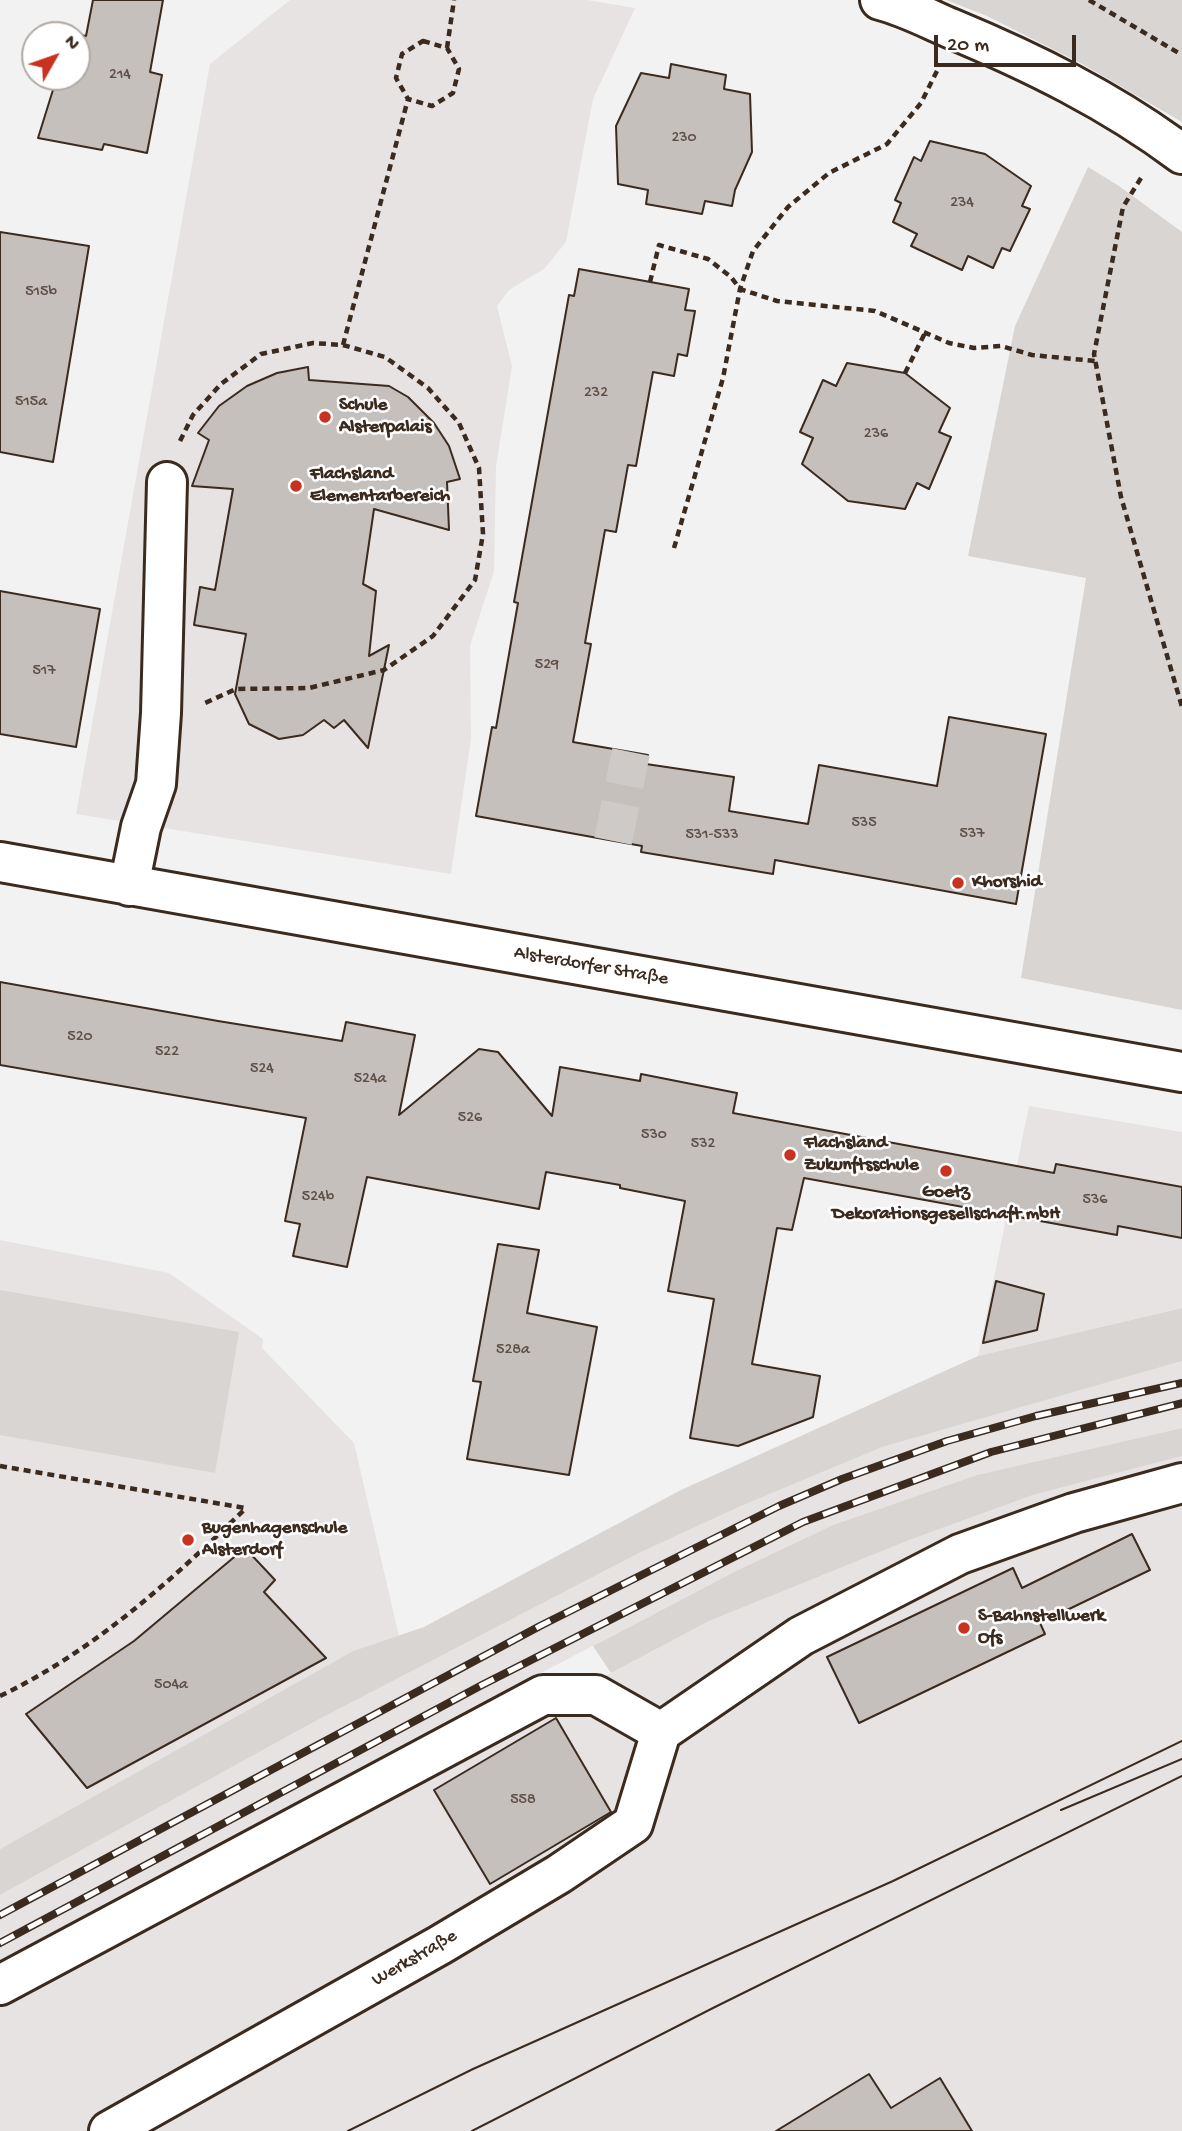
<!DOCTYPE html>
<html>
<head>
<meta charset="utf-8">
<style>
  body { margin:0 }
  #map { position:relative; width:1182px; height:2131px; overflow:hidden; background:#f3f2f2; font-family:"Gochi Hand",sans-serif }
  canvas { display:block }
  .north { position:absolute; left:21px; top:21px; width:70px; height:70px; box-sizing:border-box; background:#fff; border:2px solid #b1aaa5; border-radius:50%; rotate:50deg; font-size:19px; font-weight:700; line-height:28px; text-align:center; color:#3b2a1e }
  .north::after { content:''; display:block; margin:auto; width:24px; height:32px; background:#c8321e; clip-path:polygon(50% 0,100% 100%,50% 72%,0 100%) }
  .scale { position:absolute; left:934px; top:35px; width:142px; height:32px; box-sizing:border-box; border:4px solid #3b2a1e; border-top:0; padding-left:9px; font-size:21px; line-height:24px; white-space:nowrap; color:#3b2a1e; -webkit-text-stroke:5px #fff; paint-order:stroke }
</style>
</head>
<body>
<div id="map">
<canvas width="1182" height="2131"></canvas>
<div class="north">N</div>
<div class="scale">20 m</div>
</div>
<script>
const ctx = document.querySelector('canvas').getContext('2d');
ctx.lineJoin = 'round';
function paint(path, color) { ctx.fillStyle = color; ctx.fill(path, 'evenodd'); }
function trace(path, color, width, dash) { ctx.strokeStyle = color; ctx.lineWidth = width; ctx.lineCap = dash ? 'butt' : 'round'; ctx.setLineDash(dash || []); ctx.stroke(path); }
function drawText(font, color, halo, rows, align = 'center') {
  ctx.font = font + ' "Gochi Hand",sans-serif'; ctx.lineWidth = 5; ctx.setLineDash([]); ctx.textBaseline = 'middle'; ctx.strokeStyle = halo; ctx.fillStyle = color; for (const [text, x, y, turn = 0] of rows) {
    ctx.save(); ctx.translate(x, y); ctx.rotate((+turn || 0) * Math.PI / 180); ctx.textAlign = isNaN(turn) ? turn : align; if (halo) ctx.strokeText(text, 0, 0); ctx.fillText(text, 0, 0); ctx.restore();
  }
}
paint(new Path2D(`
  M290,0h297l48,8 -42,91 -27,143 -22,27 -35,21 -12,16 15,60 -16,101 -2,104 -24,75 1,93 -20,135 -375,-60 134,-750z
  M1029,1106l153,26v176l-204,48z
  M0,1240l169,33 94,66 -1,9 92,95 45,193 -46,15 -353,198z
  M1182,1361v67l-205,47 -144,50 -97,46 -239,125 -497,268v-69l310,-171 331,-172 100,-46 140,-59z
  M1182,1456v675h-1182v-126l611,-332 98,-52 203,-82 121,-44z`), '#e6e3e2');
paint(new Path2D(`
  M946,0h236v122l-98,-57 -97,-49z
  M1088,167l31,19 63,46v778l-161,-32 65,-400 -118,-22 47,-230z
  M0,1290l239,42 -24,141 -215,-38z
  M1182,1308v53l-300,86 -141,59 -100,46 -331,172 -310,171v-46l353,-198 71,-24 257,-137 297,-134z
  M1182,1428v28l-149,39 -121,44 -203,82 -98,52 -18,-27 143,-75 97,-46 144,-50z`), '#d8d5d2');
const building = new Path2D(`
  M93,0h70l-13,72 12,3 -15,78 -43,-9 -2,6 -64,-12 19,-61h20v-42h-7v-2l16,3z
  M671,64l55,11 -2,14 26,5 2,58 -17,38 -3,16 -27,-5 -3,13 -56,-10 2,-14 -30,-6 -2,-58 25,-53 28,5z
  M930,141l55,13 46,32 -9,20 8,3 -20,42 -8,-3 -9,20 -25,-12 -6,14 -51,-24 6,-12 -24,-12 8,-19 -6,-3 19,-43 7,4z
  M0,232l89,14 -36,216 -53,-10z
  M579,269l110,20 -4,21 10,1 -8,45 -9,-2 -4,22 -21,-4 -17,94 -8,-1 -12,67 -11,-2 -20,113 6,1 -18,98 75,13 -2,9 88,13 -5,34 79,13 11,-59 118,21 12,-69 97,17 -30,170 -241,-44 -2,14 -132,-22 1,-6 -166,-30 16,-89 4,1 22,-125 -4,-1 55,-307 5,1z
  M847,363l58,10 45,35 -11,24 12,5 -22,52 -12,-6 -12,26 -57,-8 -46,-37 11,-26 -13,-6 23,-52 13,6z
  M308,367l1,13 80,6 19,11 26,26 15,23 11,33 -13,3 2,48 -75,-21 -11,75 13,7 -7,65 20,-11 -21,103 -24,-28 -10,8 -10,-8 -21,15 -24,4 -30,-15 -14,-30 11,-60 -52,-9 6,-38 15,3 18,-101 -41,-3 17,-46 -11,-7 21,-27 28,-20 30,-13z
  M0,591l100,18 -24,138 -76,-13z
  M0,982l218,39 124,20 4,-19 69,13 -16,80 80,-66 19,3 54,64 8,-49 80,14 1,-7 96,19 -4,20 321,60 2,-9 126,23v51l-64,-12 -1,9 -313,-57 -12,52 -15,-2 -25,136 68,12 -7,41 -75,29 -48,-8 24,-139 -46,-8 17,-90 -65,-13v-3l-74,-13 -7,37 -172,-32 -20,90 -54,-11 7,-32 -15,-3 21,-103 -306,-53z
  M498,1244l41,6 -12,63 70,14 -28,148 -102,-16 14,-77 -8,-1z
  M996,1281l48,13 -7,36 -54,13z
  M1132,1534l18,36 -110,53 5,11 -186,89 -32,-66 186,-89 9,20z
  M245,1548l30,32 -11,12 62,66 -239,130 -61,-74 108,-73z
  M556,1718l55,94 -121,72 -56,-94z
  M869,2074l22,34 49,-30 32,53h-196z`);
paint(building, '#c6c0bd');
trace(building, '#3b2a1e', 2);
trace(new Path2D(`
  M613,841l18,-89`), '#cecac8', 38, [38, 19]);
const minor = new Path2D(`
  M880,0c24,6 47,18 70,28 82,34 161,73 232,126
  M0,862l1182,210
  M129,886l12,-59 15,-43 5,-71 6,-231
  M0,1985l543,-290h53l65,37 140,-96 159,-82 114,-41 108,-30
  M109,2131l331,-186 119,-71 74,-50 28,-92`);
trace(minor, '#3b2a1e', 44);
trace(new Path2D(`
  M1089,0l93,55
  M423,41l24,7 12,21 -6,24 -21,13 -24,-7 -12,-21 6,-24z
  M447,48l7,-48
  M1141,178l-18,29 -29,147 27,143 61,210
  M650,282l9,-37 49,14 23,18 9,12 37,12 98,10 74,32 25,5 27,-2 31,9 63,6
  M343,345l65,-246
  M905,373l20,-40
  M180,441l13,-26 28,-31 40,-30 52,-11 30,2 42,12 43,31 31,35 20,45 4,66 -8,46 -42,56 -49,34 -75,18 -73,1 -31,14
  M674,548l49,-170 17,-89 13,-38 35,-44 41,-34 58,-29 34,-41 17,-34
  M0,1466l245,42
  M0,1696c94,-45 172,-116 246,-188`), '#3b2a1e', 4.5, [7, 5]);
trace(minor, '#fff', 38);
trace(new Path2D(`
  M1061,1810l121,-51
  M348,2131l125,-62 420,-188 289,-140
  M472,2131l243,-124 467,-231`), '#3b2a1e', 2);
const rail = new Path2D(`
  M0,1915l540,-289 239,-120 63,-27 105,-38 89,-25 146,-33
  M0,1943l482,-258 321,-163 188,-70 191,-49`);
trace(rail, '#3b2a1e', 8);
trace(rail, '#fff', 5, [16]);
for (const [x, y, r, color] of [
  [325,417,7,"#c8321e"],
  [296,486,7,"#c8321e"],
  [958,883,7,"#c8321e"],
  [790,1155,7,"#c8321e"],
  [946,1171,7,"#c8321e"],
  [188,1540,7,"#c8321e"],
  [964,1628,7,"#c8321e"]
]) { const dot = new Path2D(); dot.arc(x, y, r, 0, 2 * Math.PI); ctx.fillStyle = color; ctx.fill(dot); trace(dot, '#fff', 2.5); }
drawText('16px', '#5e5046', null, [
  ["214",120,76],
  ["230",684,139],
  ["234",962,204],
  ["515b",41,293],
  ["232",596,394],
  ["515a",31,403],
  ["236",876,435],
  ["529",547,666],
  ["517",44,672],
  ["535",864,824],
  ["537",972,835],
  ["531-533",712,836],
  ["520",80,1038],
  ["522",167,1053],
  ["524",262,1070],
  ["524a",370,1080],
  ["526",470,1119],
  ["530",654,1136],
  ["532",703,1145],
  ["524b",318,1198],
  ["536",1095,1201],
  ["528a",513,1351],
  ["504a",171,1686],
  ["558",523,1801]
]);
drawText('bold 19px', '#3b2a1e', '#fff', [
  ["Schule",339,406],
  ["Alsterpalais",339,428],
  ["Flachsland",310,475],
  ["Elementarbereich",310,497],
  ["Khorshid",972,883],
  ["Flachsland",804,1144],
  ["Zukunftsschule",804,1166],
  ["Goetz",946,1193,"center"],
  ["Dekorationsgesellschaft mbH",946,1215,"center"],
  ["Bugenhagenschule",202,1529],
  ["Alsterdorf",202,1551],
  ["S-Bahnstellwerk",978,1617],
  ["Ofs",978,1639]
], 'left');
drawText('19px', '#3b2a1e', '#fff', [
  ["Alsterdorfer Straße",591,967,10],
  ["Werkstraße",415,1959,-30]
]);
</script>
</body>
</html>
